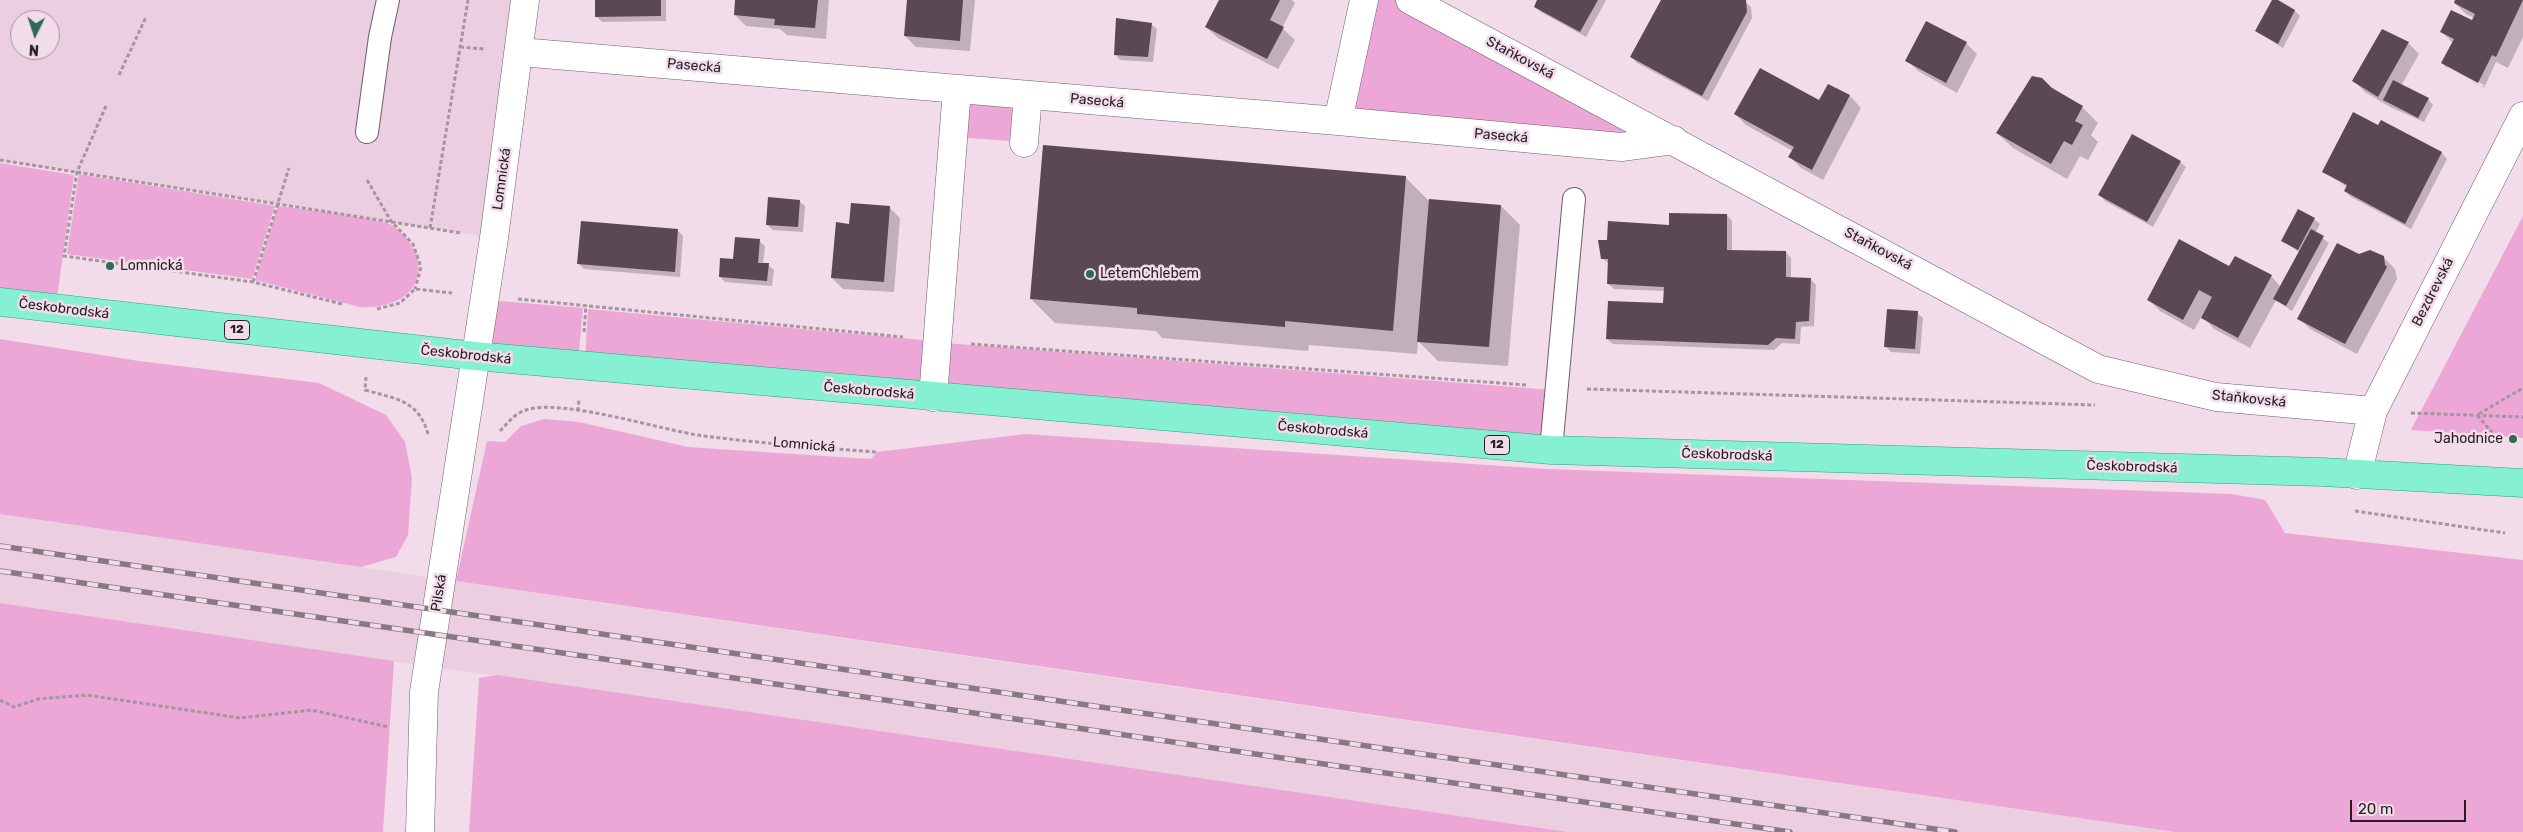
<!DOCTYPE html>
<html>
<head>
<meta charset="utf-8">
<style>
  body { margin:0 }
  #map { position:relative; width:2523px; height:832px; overflow:hidden; background:#f2dcea; font-family:Rubik,sans-serif }
  canvas { display:block }
  .north { position:absolute; left:10px; top:10px; width:50px; height:50px; box-sizing:border-box; background:#f2dcea; border:1px solid #a0909a; border-radius:50%; rotate:184deg; font-size:14px; font-weight:700; line-height:20px; text-align:center; color:#241d22 }
  .north::after { content:''; display:block; margin:auto; width:18px; height:22px; background:#2e6b57; clip-path:polygon(50% 0,100% 100%,50% 72%,0 100%) }
  .scale { position:absolute; left:2350px; top:800px; width:116px; height:22px; box-sizing:border-box; border:2px solid #241d22; border-top:0; padding-left:6px; font-size:15px; line-height:18px; white-space:nowrap; color:#241d22; -webkit-text-stroke:4px #f2dcea; paint-order:stroke }
</style>
</head>
<body>
<div id="map">
<canvas width="2523" height="832"></canvas>
<div class="north">N</div>
<div class="scale">20 m</div>
</div>
<script>
const ctx = document.querySelector('canvas').getContext('2d');
ctx.lineJoin = 'round';
function paint(path, color) { ctx.fillStyle = color; ctx.fill(path, 'evenodd'); }
function trace(path, color, width, dash) { ctx.strokeStyle = color; ctx.lineWidth = width; ctx.lineCap = dash ? 'butt' : 'round'; ctx.setLineDash(dash || []); ctx.stroke(path); }
function drawText(font, color, halo, rows, align = 'center') {
  ctx.font = font + ' Rubik,sans-serif'; ctx.lineWidth = 5; ctx.setLineDash([]); ctx.textBaseline = 'middle'; ctx.strokeStyle = halo; ctx.fillStyle = color; for (const [text, x, y, turn = 0] of rows) {
    ctx.save(); ctx.translate(x, y); ctx.rotate((+turn || 0) * Math.PI / 180); ctx.textAlign = isNaN(turn) ? turn : align; if (halo) ctx.strokeText(text, 0, 0); ctx.fillText(text, 0, 0); ctx.restore();
  }
}
paint(new Path2D(`
  M0,0h525l-31,238 -494,-78zM20,20h30v30h-30z
  M0,514l1087,160 1088,158h-607l-1217,-177 -351,-52z`), '#ebcfe1');
paint(new Path2D(`
  M1369,0h31l255,138 -311,-21z
  M959,91l68,5 -4,46 -68,-5z
  M0,163l74,12 -18,130 -56,-7z
  M79,174l196,32 -23,73 -185,-25z
  M278,206c17,2 105,13 114,19 49,36 26,86 -32,82l-105,-27z
  M2523,216v222l-112,-8z
  M488,300l95,8 -5,54 -99,-8z
  M588,309l344,32 1,50 -348,-28z
  M0,339l139,22 180,22 67,32 19,27 7,36 -4,57 -12,22 -35,10 -361,-53z
  M945,343l608,47 -7,54 -605,-53z
  M544,419l35,3 109,25 183,12 6,-7 148,-18 522,35 685,25 33,6 20,33 238,27v272h-348l-1719,-251 31,-140 18,1 16,-16z
  M0,603l394,58 -11,171h-383z
  M497,675l1071,157h-1099l10,-154z`), '#eca7d6');
paint(new Path2D(`
  M596,0h70v21l-64,1 -6,-6z
  M736,0h93l-3,39 -39,-4 -7,-6 -34,-3 -11,-11z
  M908,0h67l-5,51 -54,-4 -11,-11z
  M1220,0h72l3,3 -13,25 13,12 -17,29 -60,-31 -12,-11z
  M1539,0h67l-20,37 -45,-25 -6,-5z
  M1663,0h80l8,7 1,11 -44,83 -71,-38 -5,-6z
  M2273,0l22,11 5,5 -17,32 -27,-17z
  M2457,0h66v37l-15,31 -12,-6 -12,26 -36,-20 35,19 1,-2 -37,-20v3l-5,-5 11,-20 -11,-11 31,-10 1,-4 -8,-4 -11,-11z
  M1151,24l6,5 -4,33 -33,-2 -5,-6z
  M1966,43l11,11 -20,39 -39,-22 -11,-11z
  M2408,43l11,11 -18,32 27,13 5,6 -9,17 -34,-15 -25,-15 -11,-11z
  M2037,78l45,29 16,16 -7,12 7,7 -10,18 -8,-4 -13,23 -54,-31 -16,-15z
  M1829,85l21,11 11,12 -38,72 -22,-12 -11,-11 3,-6 -47,-26 -11,-11 85,-12z
  M2382,121l60,32 5,6 -36,70 -60,-32 -6,-6 2,-4 -24,-16 55,-44z
  M2180,162l6,5 -33,60 -48,-26 -5,-6z
  M1405,177l23,23 73,6 19,19 -12,141 -70,-5 -20,-20 -1,13 -108,-9 -1,6 -146,-13 -6,-7 -101,-8 -24,-24z
  M799,201l6,5 -2,26 -30,-2 -6,-5z
  M889,207l11,11 -6,74 -51,-3 -11,-11 18,-53z
  M1727,215l5,6v31h54l5,6v20l19,1 6,6 -2,41 -13,1 -1,17 -18,-1 -8,7 -161,-6 -6,-5 57,-34 1,-14 -51,-2 -6,-5 1,-20 -7,-6 6,-17z
  M2314,219l6,5 -5,9 14,10 -37,68 -16,-11 -26,48 -36,-19 -12,-13 -8,14 -34,-19 -11,-11 81,-32 41,8 10,11 18,-35 -16,-11z
  M677,230l6,6 -3,41 -96,-8 -5,-5z
  M759,241l6,5 -2,18 5,1 6,5 -2,16 -47,-4 -5,-5 14,-17z
  M2359,256l24,1 12,12 2,10 -40,75 -47,-25 -11,-11z
  M1917,313l6,5 -3,36 -29,-2 -5,-5z`), '#0003');
paint(new Path2D(`
  M595,0h66v16l-66,1z
  M735,0h83l-3,28 -41,-3 1,-6 -41,-4z
  M907,0h56l-3,41 -56,-5z
  M1219,0h61l-10,20 14,7 -17,32 -62,-32z
  M1537,0h61l-18,32 -46,-25z
  M1661,0h85l1,12 -45,84 -72,-39z
  M2272,0h6l17,10 -17,34 -23,-13z
  M2455,0h68l-27,57 -4,-2 -14,28 -37,-20 13,-24 -14,-7 11,-22 21,10 3,-6 -21,-11z
  M1116,18l36,5 -4,34 -34,-2z
  M1926,21l41,21 -21,41 -41,-22z
  M2382,29l27,13 -31,55 -26,-16z
  M1760,68l59,32 9,-16 22,11 -38,75 -24,-13 6,-10 -60,-33z
  M2032,76l10,2 10,10 31,18 -8,15 8,4 -11,20 -8,-4 -13,23 -55,-31z
  M2393,80l36,18 -11,20 -35,-18z
  M2353,112l25,13 3,-5 61,32 -37,72 -61,-33 3,-6 -25,-13z
  M2132,134l49,27 -34,61 -49,-27z
  M1043,145l363,31 -13,155 -108,-10v6l-148,-13v-6l-107,-9z
  M768,197l32,3 -2,27 -32,-2z
  M1429,199l72,6 -12,142 -72,-5z
  M851,203l39,3 -6,76 -53,-4 5,-56 13,2z
  M2298,209l17,9 -17,32 -17,-9z
  M1669,213l58,1v36l59,1v26l25,1 -2,43 -13,1 -1,17 -19,-1 -8,7 -162,-6 2,-38 55,2 1,-16 -57,-3 1,-25h-7l-3,-19h9l1,-19 61,4z
  M581,221l97,8 -3,43 -98,-8z
  M2311,229l13,7 -38,70 -13,-7z
  M735,237l25,2 -2,24h11l-2,18 -48,-4 1,-19 13,1z
  M2179,239l50,27 6,-10 37,19 -34,63 -37,-20 11,-21 -13,-7 -16,30 -36,-20z
  M2337,243l22,11 11,-4 14,6 1,9 2,2 -42,77 -48,-25z
  M1887,309l31,2 -3,38 -31,-2z`), '#5a4954');
const lane = new Path2D(`
  M367,132l13,-95 8,-37
  M1551,450l23,-251`);
const street = new Path2D(`
  M1410,0l688,369 118,28 157,14
  M520,52l818,69 283,26 53,-7
  M1338,121l26,-121
  M1024,143l4,-48
  M933,397l24,-308
  M2357,475l16,-64 150,-295
  M420,832l4,-140 70,-454 31,-238`);
const primary = new Path2D(`
  M0,302l475,54 1076,94 771,22 201,11`);
trace(lane, '#6f5d69', 24);
trace(street, '#6f5d69', 29);
trace(primary, '#2ea081', 29);
trace(new Path2D(`
  M460,47l24,2
  M119,75l27,-58
  M106,106l-29,66 -13,84 189,26 89,22
  M0,160l461,73
  M367,180l24,41 22,23 8,23 -6,22
  M430,228l38,-228
  M253,282l36,-114
  M518,299l385,38
  M377,309l23,-6 15,-14 37,4
  M584,332l2,-27
  M971,344l555,41
  M366,377l-1,13c30,9 53,9 63,44
  M1587,389l508,16
  M578,411l1,-13
  M2411,413l112,4
  M500,431c8,-8 15,-18 26,-21 36,-12 135,20 177,26 57,7 116,12 174,16
  M2497,438l-20,-23 46,-27
  M2355,511l150,22
  M0,700l14,7 24,-8 49,-4 153,23 71,-8 78,17`), '#a5959f', 3, [4, 2.5]);
trace(lane, '#fff', 22);
trace(street, '#fff', 28);
trace(primary, '#85f0d2', 28);
const rail = new Path2D(`
  M0,546l1955,286
  M0,571l1790,261`);
trace(rail, '#877982', 5.5);
trace(rail, '#f2dcea', 4, [11]);
for (const [x, y, r, color] of [
  [110,266,5,"#2e6b57"],
  [1090,274,5,"#2e6b57"],
  [2513,439,5,"#2e6b57"]
]) { const dot = new Path2D(); dot.arc(x, y, r, 0, 2 * Math.PI); ctx.fillStyle = color; ctx.fill(dot); trace(dot, '#f2dcea', 2); }
for (const [x, y, w] of [
  [237,330,25],
  [1497,445,25]
]) { const box = new Path2D(); box.roundRect(x - w / 2, y - 9.5, w, 19, 4); ctx.fillStyle = '#f2dcea'; ctx.fill(box); trace(box, '#241d22', 1); }
drawText('bold 12px', '#241d22', null, [
  ["12",237,330],
  ["12",1497,445]
]);
drawText('14px', '#241d22', '#f2dcea', [
  ["Staňkovská",1520,58,28],
  ["Pasecká",694,66,5],
  ["Pasecká",1097,101,5],
  ["Pasecká",1501,136,5],
  ["Lomnická",502,179,-82],
  ["Staňkovská",1878,249,28],
  ["Bezdrevská",2433,292,-63],
  ["Českobrodská",64,309,7],
  ["Českobrodská",466,355,6],
  ["Českobrodská",869,391,5],
  ["Staňkovská",2249,399,6],
  ["Českobrodská",1323,430,5],
  ["Lomnická",804,445,5],
  ["Českobrodská",1727,455,2],
  ["Českobrodská",2132,467,2],
  ["Pilská",439,593,-81]
]);
drawText('14px', '#241d22', '#f2dcea', [
  ["Lomnická",120,266],
  ["LetemChlebem",1100,274],
  ["Jahodnice",2503,439,"right"]
], 'left');
</script>
</body>
</html>
